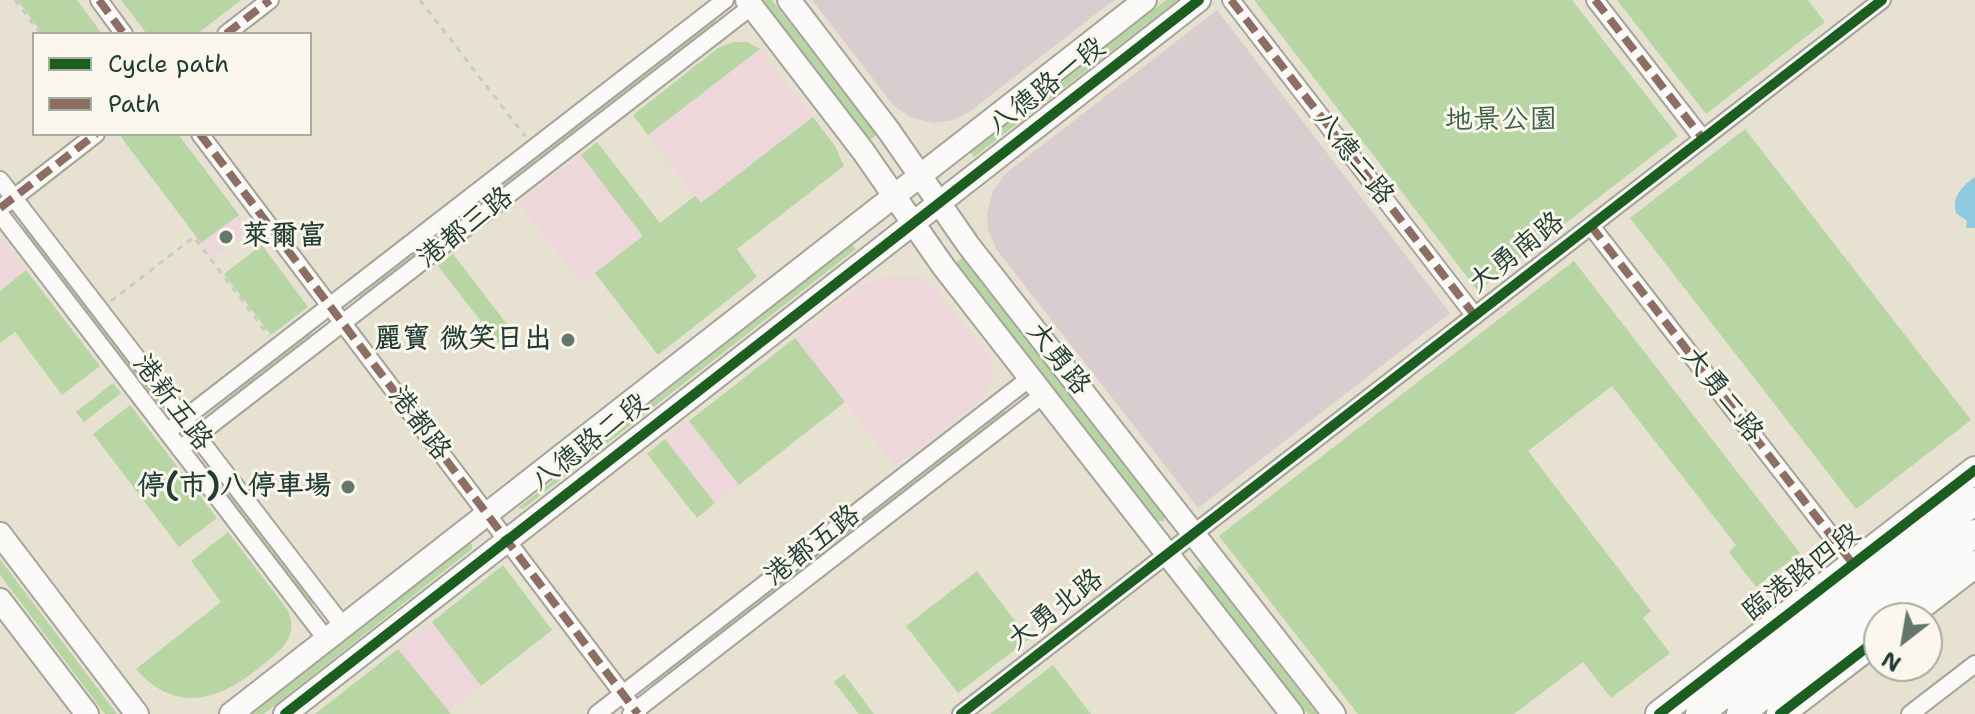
<!DOCTYPE html>
<html>
<head>
<meta charset="utf-8">
<style>
  body { margin:0 }
  #map { position:relative; width:1975px; height:714px; overflow:hidden; background:#e7e1d1; font-family:"Shantell Sans",sans-serif }
  canvas { display:block }
  .legend { position:absolute; left:32px; top:32px; width:280px; height:104px; box-sizing:border-box; background:#fbf7ec; border:2px solid #a3ada2; margin:0; padding:10px 14px; list-style:none; font-size:24px; color:#1f3d34 }
  .legend li { display:flex; align-items:center; gap:16px; height:40px }
  .legend b { width:40px; border:2px solid #a3ada2 }
  .north { position:absolute; left:1863px; top:602px; width:80px; height:80px; box-sizing:border-box; background:#fbf7ec; border:2px solid #a3ada2; border-radius:50%; rotate:211deg; font-size:22px; font-weight:700; line-height:32px; text-align:center; color:#1f3d34 }
  .north::after { content:''; display:block; margin:auto; width:28px; height:36px; background:#65766b; clip-path:polygon(50% 0,100% 100%,50% 72%,0 100%) }
</style>
</head>
<body>
<div id="map">
<canvas width="1975" height="714"></canvas>
<ul class="legend">
<li><b style="height:10px;background:#1b5e20"></b>Cycle path</li>
<li><b style="height:10px;background:#8d6e63"></b>Path</li>
</ul>
<div class="north">N</div>
</div>
<script>
const ctx = document.querySelector('canvas').getContext('2d');
ctx.lineJoin = 'round';
function paint(path, color) { ctx.fillStyle = color; ctx.fill(path, 'evenodd'); }
function trace(path, color, width, dash) { ctx.strokeStyle = color; ctx.lineWidth = width; ctx.lineCap = dash ? 'butt' : 'round'; ctx.setLineDash(dash || []); ctx.stroke(path); }
function drawText(font, color, halo, rows, align = 'center') {
  ctx.font = font + ' "Shantell Sans","LXGW WenKai TC",sans-serif'; ctx.lineWidth = 6; ctx.setLineDash([]); ctx.textBaseline = 'middle'; ctx.strokeStyle = halo; ctx.fillStyle = color; for (const [text, x, y, turn = 0] of rows) {
    ctx.save(); ctx.translate(x, y); ctx.rotate((+turn || 0) * Math.PI / 180); ctx.textAlign = isNaN(turn) ? turn : align; if (halo) ctx.strokeText(text, 0, 0); ctx.fillText(text, 0, 0); ctx.restore();
  }
}
paint(new Path2D(`
  M760,49l53,68 -112,87 -53,-69z
  M581,155l63,81 -63,48 -62,-81z
  M239,215l11,15 -37,28 -12,-15z
  M0,236l26,34 -26,21z
  M889,275l30,3 18,12 53,68 4,18 -12,23 -87,67 -100,-128 66,-52z
  M689,421l50,64 -24,18 -50,-64z
  M432,622l49,64 -34,26 -49,-63z`), '#edd7da');
paint(new Path2D(`
  M812,0h302l-145,112 -16,8 -19,3 -22,-5 -18,-12z
  M1217,10l233,303 -252,195 -201,-258 -9,-19 -1,-18 6,-22 12,-17z`), '#dacdd0');
paint(new Path2D(`
  M17,0h60l25,34h-59z
  M121,0h120l-44,34h-50z
  M763,0h9l104,135 -6,5z
  M1166,0h12l-204,157 -4,-5z
  M1254,0h318l106,136 -200,155z
  M1617,0h191l17,22 -119,92z
  M714,19l3,3 -355,275 -3,-1z
  M733,42h14l13,7 -112,86 -15,-20 85,-67z
  M813,117l22,29 9,20 -107,83 20,28 -99,78 -63,-82 48,-37 -62,-81 16,-13 63,81 35,-27 6,7z
  M1745,129l226,291 -115,89 -226,-291z
  M125,134h53l61,81 -38,28 -80,-106z
  M23,228h4l131,171 -1,4z
  M852,244l4,5 -333,260 -5,-1z
  M262,245l46,62 -37,28 -47,-61z
  M453,254l63,82 -15,11 -63,-81z
  M962,258l202,259v4h-6l-202,-259z
  M1574,261l226,292 -44,34 -27,-35 7,-7 -124,-159 -84,65 123,160 -8,7 27,35 -59,45 -28,-36 -69,52h-156l-139,-178z
  M26,270l74,96 -38,29 -47,-63 -15,11v-52z
  M310,332l3,4 -96,74 -3,-1z
  M795,338l50,64 -106,83 -50,-64z
  M113,383l8,10 -37,29 -8,-10z
  M130,405l87,113 -38,29 -86,-113z
  M1003,409l3,4 -351,272 -4,-1z
  M665,439l50,64 -18,15 -50,-64z
  M207,465l106,136 1,3h-4l-104,-135z
  M228,532l59,77c14,28 -8,43 -28,59 -41,33 -84,46 -123,1l85,-67 -30,-41z
  M468,544h4v5l-208,165h-12z
  M0,559l117,155h-12l-105,-139z
  M503,565l49,65 -71,56 -49,-64z
  M1199,566l4,1 114,147h-9l-111,-142z
  M977,571l52,68 -71,54 -52,-67z
  M398,649l53,65h-136z
  M1053,665l38,49h-101z
  M844,674l30,40h-15l-25,-32z`), '#b8d5a4');
paint(new Path2D(`
  M1975,177v51h-9l1,-7 -11,-8c-5,-16 7,-28 19,-36z`), '#90cae1');
const minor = new Path2D(`
  M99,0l25,34
  M1231,0l244,316
  M1595,0l108,139
  M226,34l44,-34
  M200,134l438,580
  M0,180l343,446
  M6,204l90,-70
  M0,214l326,425
  M1591,226l262,338
  M167,432l558,-432
  M180,449l572,-443
  M597,714l433,-336
  M631,714l412,-319
  M961,714l921,-714
  M1910,714l65,-50`);
const tertiary = new Path2D(`
  M747,0l116,151 80,115 349,448
  M789,0l100,131 80,115 365,468
  M0,534l137,180
  M0,600l87,114
  M231,714l914,-714
  M285,714l914,-714`);
const primary = new Path2D(`
  M1905,618l70,-54
  M1659,714l316,-244
  M1699,714l276,-213
  M1740,714l235,-181
  M1780,714l99,-76`);
trace(minor, '#a4a49a', 20);
trace(tertiary, '#a4a49a', 26);
trace(primary, '#a4a49a', 30);
trace(new Path2D(`
  M15,0l26,34
  M420,0l105,136
  M111,301l83,-64 75,99`), '#cacbc7', 3, [6, 6]);
trace(minor, '#fbfaf8', 16);
trace(tertiary, '#fbfaf8', 22);
trace(primary, '#fbfaf8', 26);
trace(new Path2D(`
  M99,0l25,34
  M1231,0l244,316
  M1595,0l108,139
  M226,34l44,-34
  M200,134l438,580
  M0,208l96,-74
  M1591,226l262,338`), '#8d6e63', 8, [16, 8]);
trace(new Path2D(`
  M285,714l914,-714
  M961,714l921,-714
  M1659,714l316,-244
  M1780,714l99,-76`), '#1b5e20', 10);
for (const [x, y, r, color] of [
  [226,237,8,"#65766b"],
  [568,340,8,"#65766b"],
  [348,487,8,"#65766b"]
]) { const dot = new Path2D(); dot.arc(x, y, r, 0, 2 * Math.PI); ctx.fillStyle = color; ctx.fill(dot); trace(dot, '#fbf7ec', 3); }
drawText('28px', '#1f3d34', '#fbf7ec', [
  ["八德路一段",1047,87,-38],
  ["八德二路",1353,158,52],
  ["港都三路",466,228,-38],
  ["大勇南路",1517,253,-38],
  ["大勇路",1058,359,52],
  ["大勇二路",1722,395,52],
  ["港新五路",172,403,53],
  ["港都路",419,424,53],
  ["八德路二段",590,443,-38],
  ["港都五路",813,546,-38],
  ["臨港路四段",1802,573,-38],
  ["大勇北路",1056,610,-38]
]);
drawText('28px', '#3c6147', '#fbf7ec', [
  ["地景公園",1501,121]
]);
drawText('bold 28px', '#1f3d34', '#fbf7ec', [
  ["萊爾富",242,237,"left"],
  ["麗寶 微笑日出",552,340],
  ["停(市)八停車場",332,487]
], 'right');
</script>
</body>
</html>
